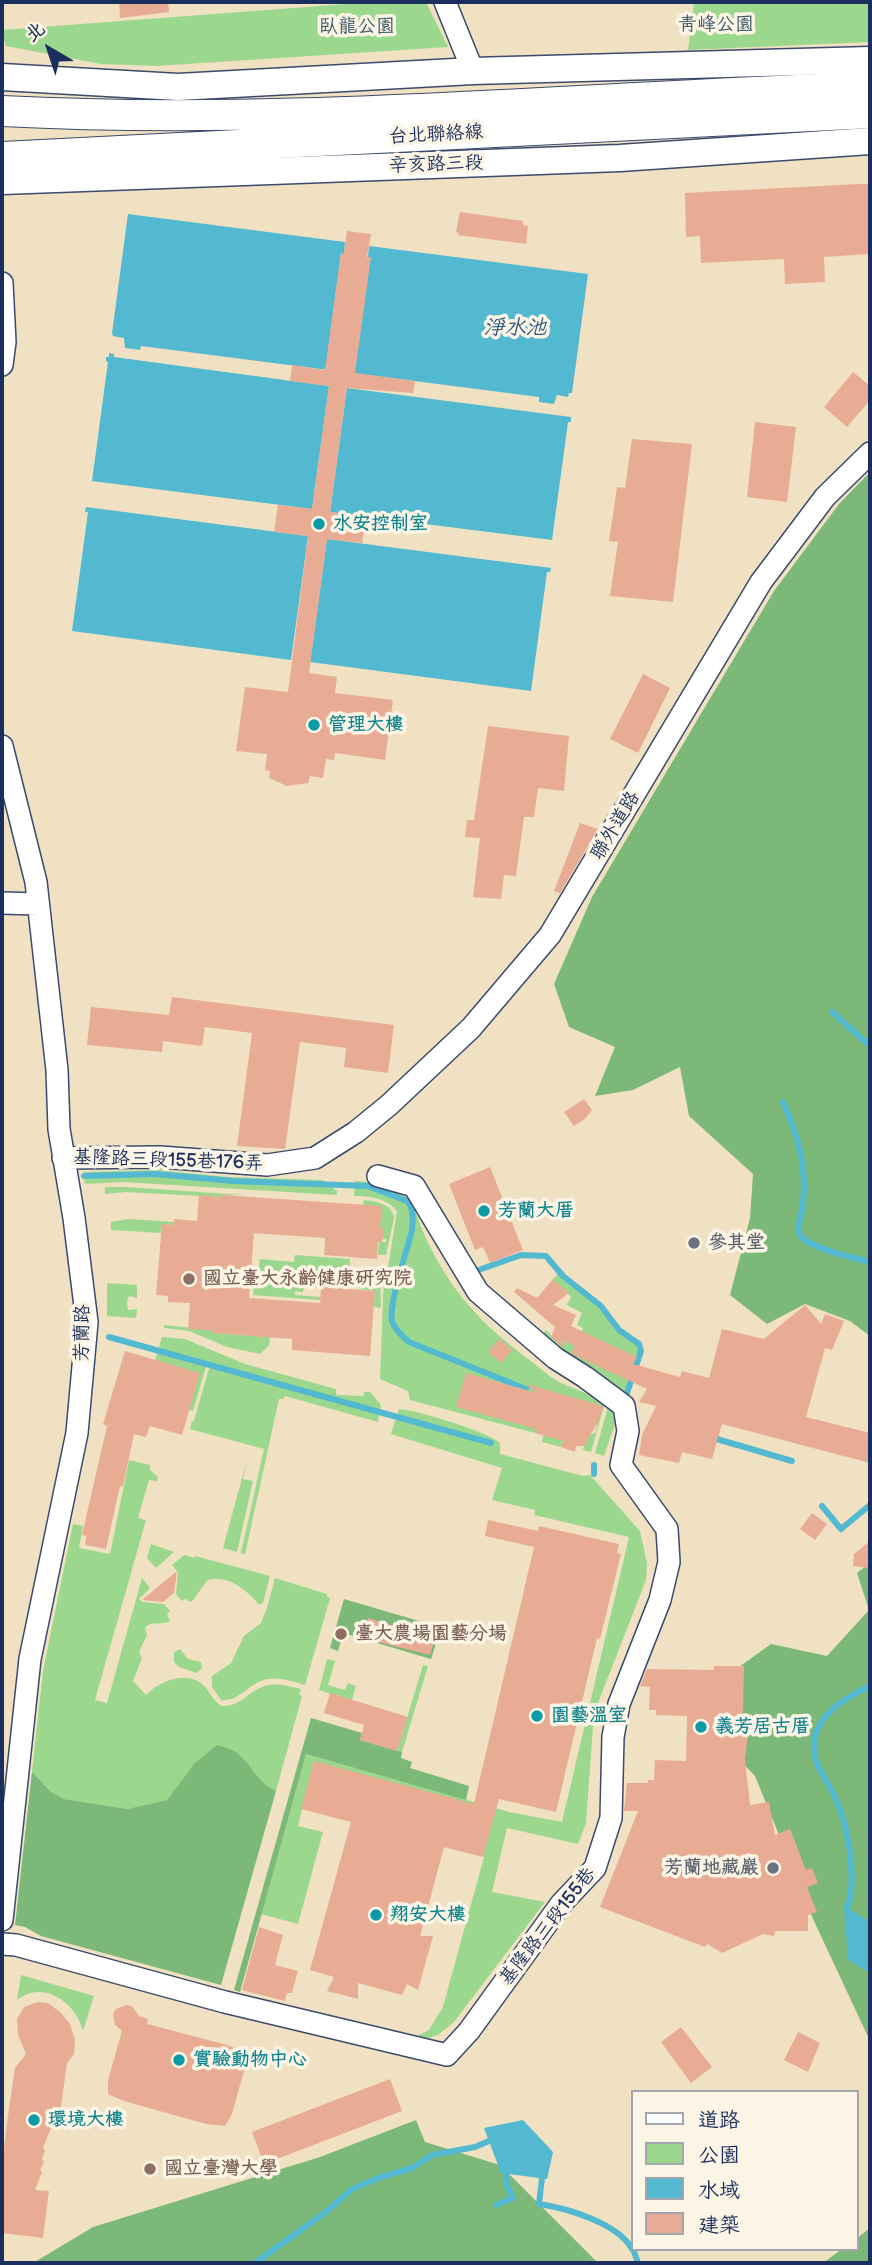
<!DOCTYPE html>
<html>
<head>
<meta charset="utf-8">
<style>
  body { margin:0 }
  #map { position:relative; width:872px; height:2265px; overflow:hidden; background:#f0e1c2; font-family:"Balsamiq Sans","LXGW WenKai TC",sans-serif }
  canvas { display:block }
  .frame { position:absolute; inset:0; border:4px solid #1b2f5e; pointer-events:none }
  .legend { position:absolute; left:631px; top:2090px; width:228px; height:161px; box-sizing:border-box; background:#fcf5e5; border:2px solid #a2a6af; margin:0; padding:9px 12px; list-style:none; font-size:21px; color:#1b2f5e }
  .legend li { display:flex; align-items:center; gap:14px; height:35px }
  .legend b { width:35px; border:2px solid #a2a6af }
  .north { position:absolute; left:14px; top:14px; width:70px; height:70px; -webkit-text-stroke:5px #fcf5e5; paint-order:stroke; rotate:321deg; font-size:19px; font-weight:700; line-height:28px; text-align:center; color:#1b2f5e }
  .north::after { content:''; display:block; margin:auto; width:24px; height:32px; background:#1b2f5e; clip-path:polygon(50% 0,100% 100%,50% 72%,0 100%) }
</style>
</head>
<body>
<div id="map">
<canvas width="872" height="2265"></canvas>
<div class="frame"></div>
<ul class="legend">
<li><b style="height:9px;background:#fff"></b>道路</li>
<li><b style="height:19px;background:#9bd88d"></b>公園</li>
<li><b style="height:19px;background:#52b9d0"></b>水域</li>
<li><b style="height:19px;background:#e8ac95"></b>建築</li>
</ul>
<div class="north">北</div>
</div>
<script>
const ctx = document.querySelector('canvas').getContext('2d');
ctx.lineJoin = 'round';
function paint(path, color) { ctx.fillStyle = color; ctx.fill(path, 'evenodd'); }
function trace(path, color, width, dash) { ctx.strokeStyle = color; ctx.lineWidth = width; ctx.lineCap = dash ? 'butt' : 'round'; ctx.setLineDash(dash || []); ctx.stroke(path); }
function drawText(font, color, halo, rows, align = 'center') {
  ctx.font = font + ' "Balsamiq Sans","LXGW WenKai TC",sans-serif'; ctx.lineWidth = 7; ctx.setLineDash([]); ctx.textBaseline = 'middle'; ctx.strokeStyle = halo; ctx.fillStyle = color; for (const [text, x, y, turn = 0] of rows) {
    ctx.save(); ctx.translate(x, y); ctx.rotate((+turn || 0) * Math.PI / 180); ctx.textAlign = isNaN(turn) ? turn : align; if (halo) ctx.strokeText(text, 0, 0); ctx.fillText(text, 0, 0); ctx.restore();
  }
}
paint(new Path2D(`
  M355,2h71l22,45 -292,19 -55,-2 -95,-18 -4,-16 344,-26z
  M694,2h176v40l-182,8z
  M157,1170l71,7 94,3 15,11v4l-214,-13 -38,2 -2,-12z
  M355,1181l18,1 39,17c9,37 34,82 60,110 22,26 52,46 79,68l10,6 50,21 4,20 -11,32 -9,-3 13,-46 -4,-1 -13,46 -8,-2 3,-13 10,-5 1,-7 -13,-4 -14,22 -7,-2 -2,6 -19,-5 1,-7 -133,-35 -2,-9 -28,-12 4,-105h3l10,-63c-11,-13 -27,-15 -43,-15z
  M105,1187h21l117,8h-21l-1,2 -95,-5 -21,2z
  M364,1200c13,2 28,3 30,18l-8,37h-8l1,-13h7v-3h-3v-11h-3l-17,-23z
  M128,1219l46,3v3l-12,-1 -1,9 -50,-3v-8z
  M295,1255l55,4 -2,30 -44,-4 -1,7 -8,-1v4l26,2 -1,3 -67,-5 2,-21h3l2,-15 34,3z
  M364,1273l16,1 1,34 -7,-1 1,-16 -16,-2 1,-11h4z
  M559,1273l41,34 19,25 18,12 3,7 -15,45 -86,-58 7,-8 6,6 23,10 8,-18 -6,-3 5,-12 -15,-8 4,-8 -18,-18z
  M107,1283l30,2v13l-8,-2 -2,5 1,9 9,-1 -1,9 -29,-2z
  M164,1325l47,5v3l59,4 -1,8 -9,9 -33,-7 -38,-16 -25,-3z
  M162,1337l23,2 60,25 91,25v6l28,1v-4h6l11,13 -3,17 -93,-26 -2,3h-4l-34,155 -4,-1 23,-104 -74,-20 2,-8h2l15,-53 -3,-1 -13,44 -4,-1 -34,-50z
  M399,1409c17,1 90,23 101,34v11l83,22 7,-1 50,56 7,32 -1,17 -48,123 -5,24 -7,96 -8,21 -71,-16 -15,64 53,10 -91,120 -16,13 -16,5 -7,-3 14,-7 14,-23 41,-150 -170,-96 -16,65 25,6 -25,92 -37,-10 45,-160 203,58 53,10 67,-285 -95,-22 1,-5 -43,-10 10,-32 -111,-34z
  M129,1460l21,5v5l8,7 -1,4 -8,-1 -11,38 8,2 -51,180 12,3 35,-125 8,10 -11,11 3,3 22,2 6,7 -3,3 3,7c-8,5 -19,-1 -25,7l2,7 -8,17 3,6 -9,23 13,14c13,-14 41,-25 57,-10 8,7 9,16 19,21 17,1 25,-13 40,-19 13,-6 26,-1 39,2l-2,6 3,1 -26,95 -12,-5 -14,-19 -68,16 -15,17 -40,9 -63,-10 -13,-7 -19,-20 11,-101 30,-147 10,2 -4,22 31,6z
  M247,1460l-4,19 10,2 -16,71 -14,-4z
  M151,1544l23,8 -18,16 -9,-10z
  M184,1555l11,3v-2l75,20 -7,27 -4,2c-10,-13 -31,-31 -50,-25 -4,1 -12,17 -18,22l-6,-3 -3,2 -6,-7 2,-22 -6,-7z
  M275,1578l52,16v3l3,1 -25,87c-14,-4 -29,-10 -44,-4 -14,5 -23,21 -40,19l-9,-13v-11l19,-13 13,-27 17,-13 6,-15z
  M180,1649l8,10 13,3 1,7 -6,4 -17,-6 -5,-5v-10z
  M327,1659l8,2 -7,24 17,5 3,-7 8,3 -4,14 -33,-10z
  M423,1665l5,1 -26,86 -5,-1z
  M21,1975l73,21 -11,35c-7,-28 -39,-52 -66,-31z`), '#9bd88d');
paint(new Path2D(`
  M870,472v864l-20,-15 -45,-17 -38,20 -37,-29 20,-77 3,-44 -64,-58 -9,-49 -47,23 -38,6 20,-49 -46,-20 -15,-43 38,-87 182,-306 65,-87z
  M870,1563v478l-56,-120 -59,-145 -25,-26 9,-83 32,-23 56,12 42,-46 -12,-37z
  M344,1599l92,27 4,5 -9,28 -88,-26 -5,18 -8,-3z
  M311,1718l51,15 -2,7 42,12 -1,6 11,4 -2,6 59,18 -3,14 -160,-46 -66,238 -6,-2z
  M217,1745c6,2 12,3 17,6 17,11 23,32 42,40l-55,194 -180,-49 -16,-9 -10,-2 17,-153 19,20 13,7 63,10 40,-9 28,-37z
  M416,2120l9,22 75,23 98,98h-565l60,-36 227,-70z
  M870,2228v35h-47l19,-14h14v-10z`), '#7cb878');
paint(new Path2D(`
  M128,214l217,28 -1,12h-3l-14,104 1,12 -187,-24 -1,4 -15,-2 -1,-10 -11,-2 -1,-3z
  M369,246l219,28 -16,119h-3l-1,4 -11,-2 -3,9 -15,-2v-5l-187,-24 18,-116h-2z
  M109,353l5,1v3l215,29 -17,123 -220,-28 16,-119 -2,-1v-4h3z
  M347,388l224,29v5h-3l-16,118 -222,-28z
  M86,507l222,29 -17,124 -219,-29 16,-119h-3z
  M327,539l224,29 -1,4h-3l-16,119 -221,-29z
  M844,1905l26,17v51l-22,-13z
  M523,2120l30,32 -6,27 -46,-6 -17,-45z`), '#52b9d0');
trace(new Path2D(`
  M832,1012l38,34
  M783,1102c15,34 24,63 20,101 0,9 -8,24 -3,32 7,13 55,23 70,27
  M84,1176l71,-2 78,7 135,5 39,15c7,7 6,19 5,29 -4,18 -24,75 -20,91 3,9 11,16 17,21l117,47
  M473,1272l48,-17 25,1 17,20 38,30 18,24 20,14 2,7 -15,45
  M109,1337l382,106
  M710,1437l82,24
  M594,1474v-9
  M822,1506l19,23 29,-24
  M870,1740v11
  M848,1906c9,-30 0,-83 -14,-111 -5,-11 -14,-22 -18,-34 -12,-38 24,-61 54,-75
  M542,2178l-3,26c27,4 79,19 93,45
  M496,2205l17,-7 -6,-12 -1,-12
  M633,2249l5,14
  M255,2263l71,-51 26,-23 26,-11 34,-10 20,-13 43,-8 14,-6`), '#52b9d0', 6);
paint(new Path2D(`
  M119,2h49l1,10 -49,6z
  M859,184h11v70l-46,3 1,25 -40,2 -1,-25 -83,4 -1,-27 -14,1 -1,-44z
  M460,212l63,9v4l5,1 -2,18 -68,-9 1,-2 -3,-1z
  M347,231l24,3 -4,23h4l-16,116 60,8 -2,12 -66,-5 -17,124 36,4 -4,27 -35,-4 -18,134 28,4 -2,16 58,7 -8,60 -50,-7 -1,7 -8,-1 -3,19 -13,-2 -2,7 -21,3 -18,-8 1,-7 -5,-1 2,-16 -31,-3 9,-64 43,5 20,-156 -34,-4 4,-27 34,4 17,-123 -39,-5 2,-16 33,5 16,-117 3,1z
  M853,372l17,14v14l-23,27 -23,-20z
  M755,422l41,5 -9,75 -40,-5z
  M632,439l60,5 -19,158 -63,-6 8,-54 -9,-1 8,-54 8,1z
  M643,674l27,14 -32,65 -28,-14z
  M488,726l81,10 -5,55 -26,-3 -4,29h-10l-8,59 -12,-1 -3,24 -28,-2 7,-59 -15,-1 2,-17h7z
  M580,823l18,6 -38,64 -6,-2z
  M172,997l222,28 -6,48 -44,-6 2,-19 -46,-6 -15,107 -48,-3 15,-113 -47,-6 -3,19 -39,-5 -1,11 -75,-7 4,-38 78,8z
  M584,1099l8,11 -7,9 -11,7 -10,-14z
  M490,1167l33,83 -33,13 -7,-16 -8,3 -26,-66z
  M199,1195l22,2 1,-2 160,11 -2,22h4l-2,14h-4l-1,17 -53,-4 1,-17 -71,-5 -5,65 71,5 1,-16 54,4 -5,65 -78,-6v-11l-81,-6v-3l-23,-1 2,-26 -22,-1v-6l-12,-1 6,-71 12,1v-6l23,2z
  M553,1279l16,14 -16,12 23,10 -5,11 66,31 -4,7 47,13 2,-6 27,7 13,-49 42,10 41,-34 16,19 4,-10 19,7 -12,29 -7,-2 -19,69 64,16v30l-148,-39 -10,35 -30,-7 -3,11 -40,-8 3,-20 14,-29 -17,-4 8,-13 -69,-32 -7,-4 4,-7 -11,-5 -2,6 -11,-10 4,-10 -41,-35 3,-4 20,10z
  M499,1339l13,11 -11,13 -13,-11z
  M125,1351l75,22 -18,62 -32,-9 -4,11 -12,-3 -11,52h-3l-14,63 -21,-4 1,-9 -4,-1 25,-109 -4,-2z
  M466,1373l71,20 -11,-9 74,21 3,2 -4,13 -15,26h-8l-1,6 -14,-5 2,-6 -28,-8 1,-4 -80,-22z
  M812,1513l15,11 -12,16 -15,-11z
  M488,1520l50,11 1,-5 80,18 -2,9 4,1 -21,85 -3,-1 -41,174 -57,-13 -16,58 -39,-10 -24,89h13l-15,54 -11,-6 -5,11 -44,-12v16l-31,-8 7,-14 -24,-7 41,-148 -50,-13 13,-48 160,43 60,-257 -49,-11z
  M870,1541v27l-17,-2 1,-12z
  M177,1571l-3,22 -11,9 -21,-2z
  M368,1618l67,20 -5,17 -68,-17z
  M714,1666h30l-1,48h9l-1,21h-3l-3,24 5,46 19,-3 6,33 15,-6 16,41 6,-2 6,15 -11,4 10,25 -9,3v16h-33l-1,5 -11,-2 -41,19 -15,-9 -2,3 -105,-40 38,-96h-14l3,-28h21v-3h6l1,-20 31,1 1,-45 -31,-1v-5h-7l1,-23 -10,-1 7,-17 67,1z
  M330,1693l78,24 -11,34 -37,-11 4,-15 -40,-12z
  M259,1927l24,8 -8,30 23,6 -6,22h-5l-2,8 -43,-11z
  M38,2002l10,1 13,10 9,11 5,16 -1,14 -7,9 -9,65h-7l-8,20 2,3 -3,8 2,3 -4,8 2,2 -7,18 14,1 -6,47 -41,-5v-69l7,-56 6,-40 11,-14 -8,-19 -1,-16 7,-12z
  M126,2005l6,1 7,10 9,3 -1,5 80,21 19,8 -1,14 -13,47 -7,12 -19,-2 -82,-23 -16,-7v-14l14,-49 -7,-6 -2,-11 3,-5z
  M681,2027l31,40 -21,16 -30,-41z
  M798,2032l22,11 -12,29 -24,-12z
  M390,2079l12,32 -138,53 -12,-32z`), '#e8ac95');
const minor = new Path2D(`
  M445,2l28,69
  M2,283l3,59 -3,23
  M2,746l34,136 21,188 2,59 15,89 13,104 -10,111 -47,226 -28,261
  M2,903l36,1
  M63,1158l97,-1 107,8 48,-7 41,-26 33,-27 82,-77 79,-93 211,-353 64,-85 45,-44
  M2,1944l14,1 209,57 222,53 22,-24 92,-127 34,-36 16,-50 2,-81 6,-33 41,-104 9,-38 -2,-33 -46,-64 7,-34 -4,-25 -39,-29 -30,-19 -77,-66 -64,-106 -36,-10`);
const major = new Path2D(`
  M2,77l176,10 295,-16 397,-11
  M2,181l618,-23 250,-17`);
const highway = new Path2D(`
  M2,111c289,15 579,-14 868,-24
  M2,157l868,-44`);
trace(minor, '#3b4a6d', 24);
trace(major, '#3b4a6d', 29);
trace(highway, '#3b4a6d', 32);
trace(minor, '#fff', 21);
trace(major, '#fff', 26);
trace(highway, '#fff', 30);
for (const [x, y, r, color] of [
  [319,524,7,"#0f9aa8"],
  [314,725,7,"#0f9aa8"],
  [484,1211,7,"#0f9aa8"],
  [694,1243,7,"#6b7280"],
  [189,1279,7,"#8d6e63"],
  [341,1634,7,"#8d6e63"],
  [537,1716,7,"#0f9aa8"],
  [701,1727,7,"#0f9aa8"],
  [773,1868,7,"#6b7280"],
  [376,1915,7,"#0f9aa8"],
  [179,2060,7,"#0f9aa8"],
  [34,2120,7,"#0f9aa8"],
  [150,2169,7,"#8d6e63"]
]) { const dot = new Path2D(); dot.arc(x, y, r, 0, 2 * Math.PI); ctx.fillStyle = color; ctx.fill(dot); trace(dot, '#fcf5e5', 2.5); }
drawText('19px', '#3b596a', '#fcf5e5', [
  ["青峰公園",716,25],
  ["臥龍公園",357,27]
]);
drawText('19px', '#1b2f5e', '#fcf5e5', [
  ["台北聯絡線",436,135,-3],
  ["辛亥路三段",436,165,-2],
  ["聯外道路",616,826,-59],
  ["基隆路三段155巷176弄",168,1161,2],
  ["芳蘭路",83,1333,-89],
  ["基隆路三段155巷",548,1927,-52]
]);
drawText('bold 19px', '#0d838f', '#fcf5e5', [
  ["水安控制室",333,524],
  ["管理大樓",328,725],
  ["芳蘭大厝",498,1211],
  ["園藝溫室",551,1716],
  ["義芳居古厝",715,1727],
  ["翔安大樓",390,1915],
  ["實驗動物中心",193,2060],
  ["環境大樓",48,2120]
], 'left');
drawText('bold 19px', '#5b616d', '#fcf5e5', [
  ["參其堂",708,1243],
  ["芳蘭地藏巖",759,1868,"right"]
], 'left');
drawText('bold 19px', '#785e54', '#fcf5e5', [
  ["國立臺大永齡健康研究院",203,1279],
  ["臺大農場園藝分場",355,1634],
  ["國立臺灣大學",164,2169]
], 'left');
drawText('italic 21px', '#2c5880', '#fcf5e5', [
  ["淨水池",515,329]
]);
</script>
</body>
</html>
